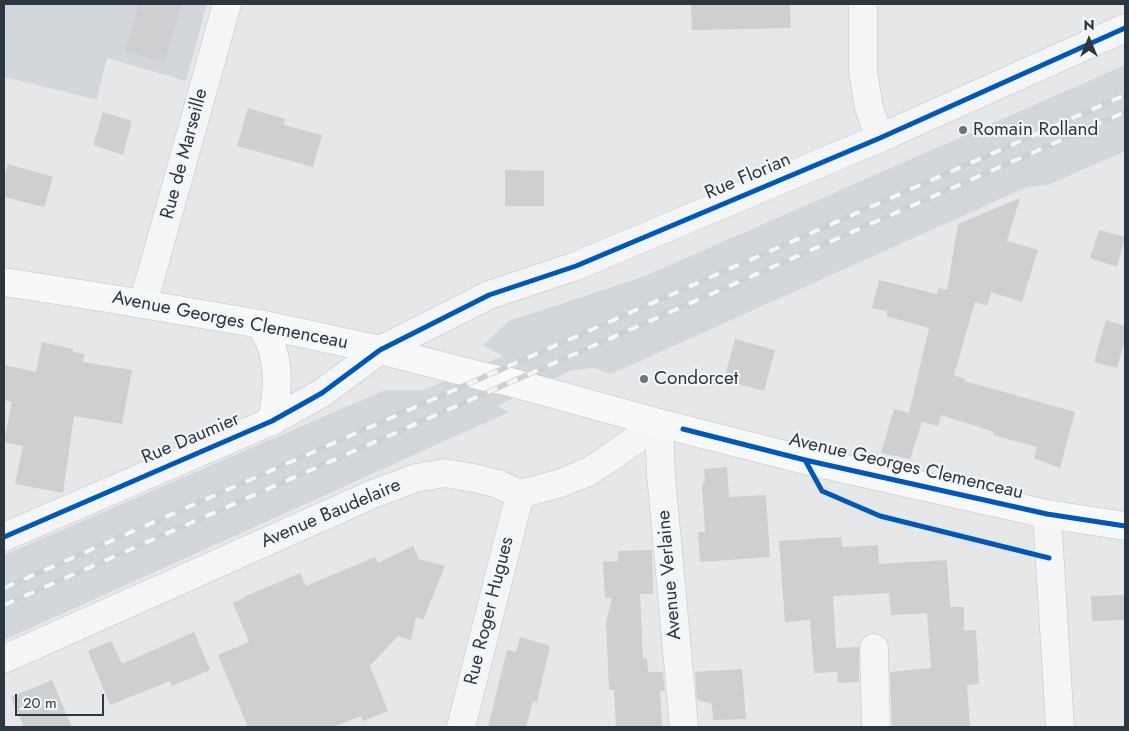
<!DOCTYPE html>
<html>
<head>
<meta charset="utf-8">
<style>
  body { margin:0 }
  #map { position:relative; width:1129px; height:731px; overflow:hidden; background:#e5e7e9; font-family:Jost,sans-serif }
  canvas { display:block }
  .frame { position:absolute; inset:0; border:5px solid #2b3743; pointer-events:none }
  .north { position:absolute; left:1064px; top:15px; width:50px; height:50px; -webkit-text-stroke:4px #f3f6f8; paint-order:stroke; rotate:0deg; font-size:14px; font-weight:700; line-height:20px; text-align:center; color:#2b3743 }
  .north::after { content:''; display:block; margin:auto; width:18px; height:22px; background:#2b3743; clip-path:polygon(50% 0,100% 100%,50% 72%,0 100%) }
  .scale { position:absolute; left:15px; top:694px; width:89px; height:22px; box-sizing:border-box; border:2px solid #2b3743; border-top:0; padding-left:6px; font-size:15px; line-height:18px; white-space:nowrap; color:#2b3743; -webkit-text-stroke:4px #f3f6f8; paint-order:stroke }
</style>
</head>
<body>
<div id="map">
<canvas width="1129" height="731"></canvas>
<div class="frame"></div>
<div class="north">N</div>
<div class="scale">20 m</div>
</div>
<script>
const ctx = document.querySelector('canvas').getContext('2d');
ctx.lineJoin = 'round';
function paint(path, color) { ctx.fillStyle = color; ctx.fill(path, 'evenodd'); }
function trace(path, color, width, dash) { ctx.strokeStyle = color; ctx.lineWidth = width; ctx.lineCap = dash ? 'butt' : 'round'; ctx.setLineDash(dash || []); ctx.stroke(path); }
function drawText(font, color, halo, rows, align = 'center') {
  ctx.font = font + ' Jost,sans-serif'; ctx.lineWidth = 4; ctx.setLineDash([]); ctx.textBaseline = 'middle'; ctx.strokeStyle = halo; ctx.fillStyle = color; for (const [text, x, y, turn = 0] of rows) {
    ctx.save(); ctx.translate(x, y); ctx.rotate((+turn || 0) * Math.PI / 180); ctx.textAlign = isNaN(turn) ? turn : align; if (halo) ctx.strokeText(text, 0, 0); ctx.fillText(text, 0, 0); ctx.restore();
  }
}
paint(new Path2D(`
  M4,4h203l-21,77 -79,-23 -10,42 -93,-23z
  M1125,65v86l-77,34 -21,2 -416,187 -17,-6 -22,2 -75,36 12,6 -505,228v-85l381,-165h39l79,-34 -20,-11 26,-24 136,-45z`), '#d3d7dc');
paint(new Path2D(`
  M139,4h43l-18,59 -39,-12z
  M691,4h99l1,24 -99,2z
  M248,108l37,11 -1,6 38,10 -9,32 -76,-21z
  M103,112l29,9 -9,34 -30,-10z
  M8,164l45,13 -9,30 -40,-10v-19z
  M505,170l39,1v35h-39z
  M1020,198l-13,43 31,9 -16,52 -31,-10 -4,14 -12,-4 -21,73 11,4v2l110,31 -15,56 -26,-10 3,-11 -44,-12 1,-3 -53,-17 -3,11 -16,-4 -12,37 -29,-6 13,-44 15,4 20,-85 -43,-12 1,-5 -15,-3 7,-28 58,14 2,-6 8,2 11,-66z
  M1099,230l26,7 -8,30 -27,-9z
  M1106,320l19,6v14l-8,28 -23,-6z
  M735,339l40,11 -11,41 -40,-11z
  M42,342l31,7v3l12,2 -2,8 49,8 -10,54 -48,-8 -11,77 -48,-9 8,-38 -19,-4 8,-40 -8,-2v-35l32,7z
  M727,467l2,30 37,-2 4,62 -70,5 -2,-30h7l-3,-48 3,-1 -1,-14z
  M841,537l1,10 36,-2 1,19 68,-4 3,47h14v23h12l3,54 -12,1 3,42h-78l-2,-55 41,-4 -4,-55 -36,2 -2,-22 -56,3 3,52 23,-1v35l-21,1 -1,-11 -23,1 -4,-53 -25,2 -6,-81z
  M413,546l6,13 26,7 -22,54 -7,-3 -5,23 -13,-4 -28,30 18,45 -25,10 -2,-5 -28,11h-85l-30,-72 31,-13 -16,-39 11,-5v-1l56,-24 6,13 69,-29 3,6z
  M652,550l1,44h-13l3,65 4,-1 1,14h15l2,20 -5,-2 2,37h-46l-2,-37h-5l-3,-68 6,-24h-7l-2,-36 15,-1v-10z
  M1125,595v25l-33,1 -1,-25z
  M194,632l16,38 -38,16 -2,-5 -60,24 -22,-54 23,-10 11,23z
  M520,637l30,9 -13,56 -4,-1 -7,26h-38l19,-77 9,2z
  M742,669l4,50 -33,1 -1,-16 -15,-4 -2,-28z
  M52,680l20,47h-48l-13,-30z`), '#cdcfd1');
const minor = new Path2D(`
  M863,4v68l6,36 11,30
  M143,304l84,-300
  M659,423l2,52 23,252
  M1047,514l13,213
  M4,537l268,-116 50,-28 58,-43 109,-55 87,-29 304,-128 245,-110
  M874,648l2,79
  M4,659l369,-165 43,-16 29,-5 29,5 24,6 22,10 38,-10 30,-12 20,-13 51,-36
  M461,727l59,-233`);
const major = new Path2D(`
  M4,282l103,16 153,26 120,26 105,27 25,5 149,41 146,37 242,54 78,12
  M260,324c21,29 19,64 12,97`);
trace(minor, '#c3c5c7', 29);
trace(major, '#c2c4c7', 29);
trace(minor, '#f4f5f6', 28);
trace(major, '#f7f8f8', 28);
const rail = new Path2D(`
  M4,588l1121,-493
  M4,605l1121,-493`);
trace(rail, '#ced0d1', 5.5);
trace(rail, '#f3f6f8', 4, [11]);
trace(new Path2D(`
  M683,429l122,31 242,54 78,12
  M805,460l17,31 58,25 169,42
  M4,537l268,-116 50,-28 58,-43 109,-55 87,-29 304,-128 245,-110`), '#0057b8', 5);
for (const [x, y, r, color] of [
  [963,130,5,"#6c757d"],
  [644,379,5,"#6c757d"]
]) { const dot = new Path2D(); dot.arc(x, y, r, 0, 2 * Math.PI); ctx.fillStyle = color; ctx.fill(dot); trace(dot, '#f3f6f8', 2); }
drawText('19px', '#2b3743', '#f3f6f8', [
  ["Romain Rolland",973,130],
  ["Condorcet",654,379]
], 'left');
drawText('19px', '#2b3743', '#f3f6f8', [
  ["Rue de Marseille",185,154,-75],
  ["Rue Florian",748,177,-23],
  ["Avenue Georges Clemenceau",230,321,11],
  ["Rue Daumier",191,439,-23],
  ["Avenue Georges Clemenceau",906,467,13],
  ["Avenue Baudelaire",331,514,-23],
  ["Avenue Verlaine",670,575,-95],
  ["Rue Roger Hugues",490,611,-76]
]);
</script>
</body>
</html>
